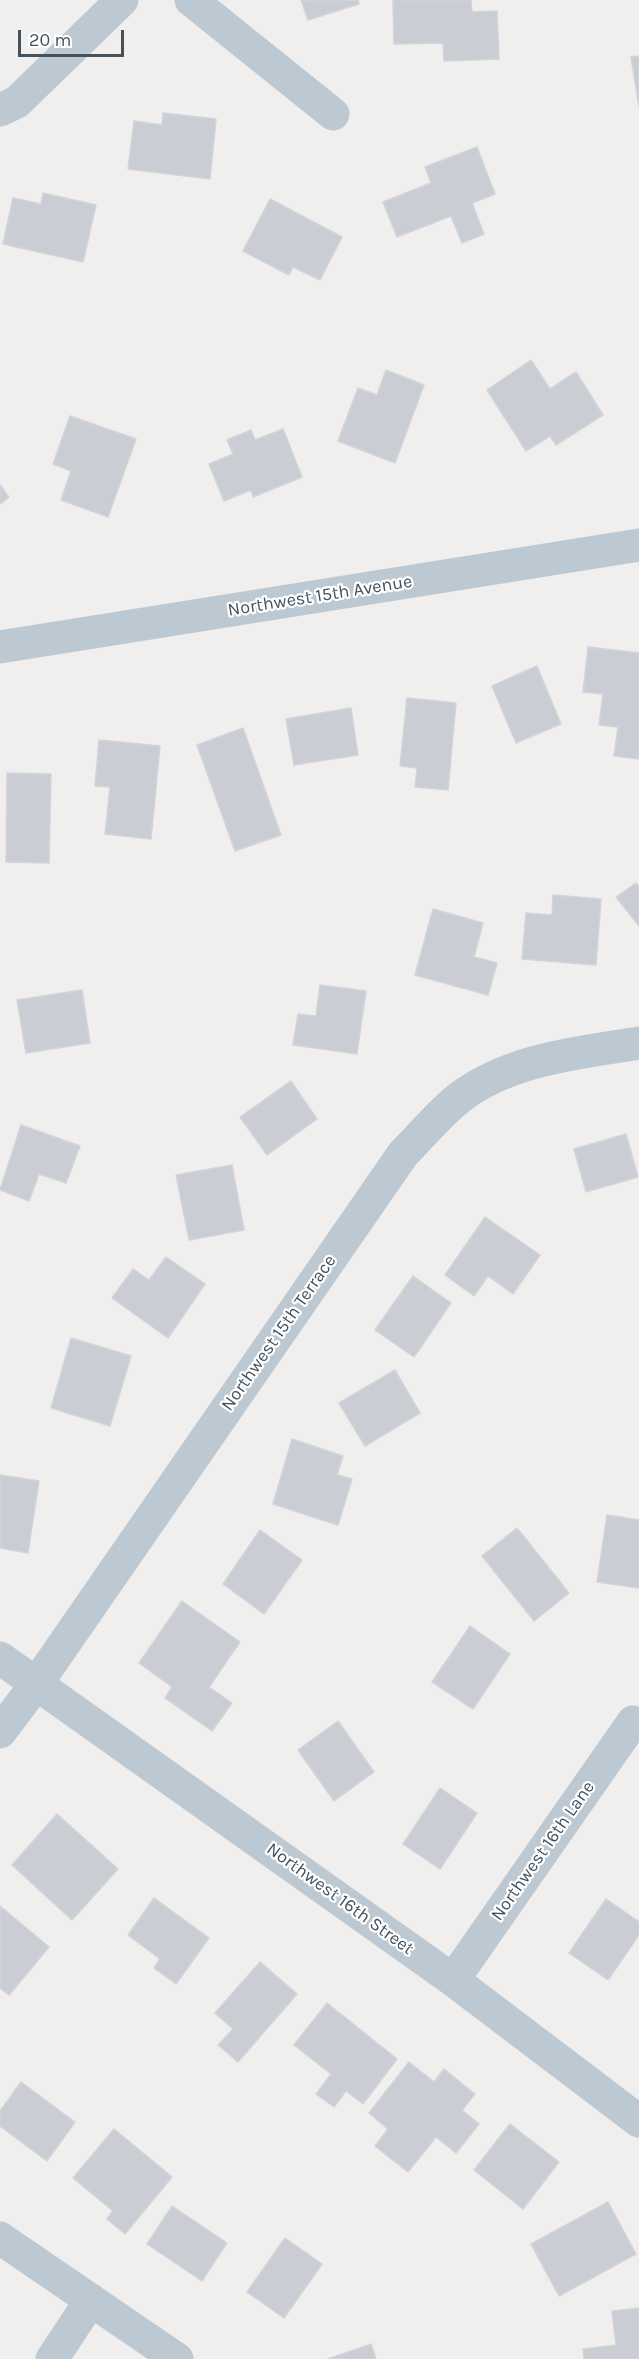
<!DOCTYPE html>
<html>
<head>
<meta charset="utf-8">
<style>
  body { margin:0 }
  #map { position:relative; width:639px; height:2359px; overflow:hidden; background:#f1eeee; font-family:Karla,sans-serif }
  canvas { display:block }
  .scale { position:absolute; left:18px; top:30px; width:106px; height:27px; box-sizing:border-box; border:3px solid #44525e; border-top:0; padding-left:8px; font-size:18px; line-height:21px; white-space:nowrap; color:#44525e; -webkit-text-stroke:4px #fff; paint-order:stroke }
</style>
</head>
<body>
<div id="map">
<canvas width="639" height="2359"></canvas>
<div class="scale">20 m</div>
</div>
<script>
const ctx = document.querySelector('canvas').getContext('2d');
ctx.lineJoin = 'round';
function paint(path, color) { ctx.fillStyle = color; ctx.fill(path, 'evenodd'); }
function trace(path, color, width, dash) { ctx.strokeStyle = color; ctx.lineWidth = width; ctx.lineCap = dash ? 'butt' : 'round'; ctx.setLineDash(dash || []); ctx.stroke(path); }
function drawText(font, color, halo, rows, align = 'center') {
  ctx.font = font + ' Karla,sans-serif'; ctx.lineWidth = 4.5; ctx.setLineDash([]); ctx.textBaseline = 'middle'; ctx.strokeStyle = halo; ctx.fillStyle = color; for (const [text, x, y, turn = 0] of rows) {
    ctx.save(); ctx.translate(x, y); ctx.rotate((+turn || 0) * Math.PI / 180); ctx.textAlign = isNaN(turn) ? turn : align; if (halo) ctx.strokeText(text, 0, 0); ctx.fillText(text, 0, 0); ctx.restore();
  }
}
const building = new Path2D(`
  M301,0h57l1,4 -51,16z
  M393,0h78l1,12 25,-1 2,48 -55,2 -1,-18 -49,1z
  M639,56v51l-8,-50z
  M163,113l53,6 -6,60 -82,-10 6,-48 28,4z
  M477,147l18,47 -23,9 12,31 -22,9 -11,-27 -54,21 -14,-35 48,-19 -6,-16z
  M43,193l53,12 -13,57 -80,-18 10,-46 28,6z
  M270,199l72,38 -22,43 -27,-13 -4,8 -46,-24z
  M531,360l19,29 26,-17 27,43 -47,30 -6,-9 -24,15 -39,-61z
  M386,370l38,15 -29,78 -57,-22 20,-53 19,7z
  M70,416l66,23 -28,78 -47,-17 10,-29 -18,-7z
  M283,429l19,48 -49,20 -2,-7 -27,11 -15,-37 24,-10 -6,-14 24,-10 4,10z
  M0,485l9,12 -9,7z
  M588,647l51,6v106l-25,-3 4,-29 -19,-2 4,-31 -20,-2z
  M537,666l24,58 -45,19 -24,-57z
  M407,698l49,5 -8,87 -33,-3 2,-19 -17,-2z
  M351,708l7,47 -64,10 -8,-46z
  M243,728l38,107 -46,16 -38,-106z
  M99,740l61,6 -9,93 -46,-5 5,-47 -15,-1z
  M7,773l44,1 -2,89 -43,-1z
  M636,883l3,4v39l-23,-29z
  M553,895l48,4 -5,66 -74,-6 4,-46 26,2z
  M433,909l50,14 -9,34 23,6 -9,32 -73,-20z
  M320,985l46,6 -9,63 -64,-9 5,-31 18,2z
  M82,990l8,53 -64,10 -9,-53z
  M291,1081l26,38 -50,36 -27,-38z
  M21,1125l59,21 -14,37 -27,-9 -10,27 -29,-11z
  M626,1134l12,43 -52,15 -12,-43z
  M232,1165l12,65 -55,10 -13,-65z
  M485,1217l55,38 -27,39 -25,-18 -14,20 -29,-21z
  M166,1257l39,27 -37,54 -56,-40 21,-29 16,11z
  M413,1276l38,27 -37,54 -39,-27z
  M71,1338l60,18 -21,70 -59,-18z
  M395,1370l25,43 -55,33 -26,-43z
  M292,1439l51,17 -6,19 15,4 -14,46 -65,-21z
  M0,1475l39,6 -11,72 -28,-5z
  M607,1515l32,5v68l-42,-6z
  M517,1528l52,65 -35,28 -52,-65z
  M260,1530l42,30 -38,54 -41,-30z
  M182,1601l58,41 -31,45 23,16 -20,28 -47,-33 7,-11 -33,-24z
  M470,1626l40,28 -37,55 -41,-27z
  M338,1721l36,51 -40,29 -36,-51z
  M440,1788l37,25 -37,56 -37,-25z
  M57,1814l61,55 -46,51 -60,-55z
  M154,1898l55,40 -33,46 -22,-16 6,-9 -32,-24z
  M606,1899l33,23v13l-31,45 -39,-27z
  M0,1906l49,41 -40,48 -9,-7z
  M260,1962l37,32 -59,68 -20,-17 15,-16 -18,-16z
  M327,2003l70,56 -34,45 -17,-13 -12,16 -18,-13 15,-20 -37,-29z
  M409,2062l25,20 10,-13 31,25 -13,16 17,14 -23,29 -20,-16 -28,35 -33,-26 13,-17 -19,-16z
  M21,2082l54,40 -28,39 -47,-35v-15z
  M510,2124l49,38 -36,47 -49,-39z
  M114,2129l58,48 -47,57 -18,-15 6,-8 -40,-33z
  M608,2202l28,52 -77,42 -28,-52z
  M172,2206l55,37 -25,38 -55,-37z
  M285,2238l37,26 -38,54 -37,-26z
  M639,2308v51h-55l-1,-10 33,-4 -4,-34z
  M371,2344l5,15h-48z`);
paint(building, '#cacdd4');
trace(building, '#d2d4db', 1.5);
trace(new Path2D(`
  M191,0l142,114
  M0,110l17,-8 105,-102
  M0,647l639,-102
  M0,1658l453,322 186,141
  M0,1732l37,-49 366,-529c18,-18 36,-40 56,-56 51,-39 119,-45 180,-55
  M453,1980l180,-258
  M0,2238l177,121
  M52,2359l39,-59`), '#bdc9d2', 33);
drawText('18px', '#44525e', '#fff', [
  ["Northwest 15th Avenue",320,596,-9],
  ["Northwest 15th Terrace",279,1333,-55],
  ["Northwest 16th Lane",543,1851,-55],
  ["Northwest 16th Street",340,1899,36]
]);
</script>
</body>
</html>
